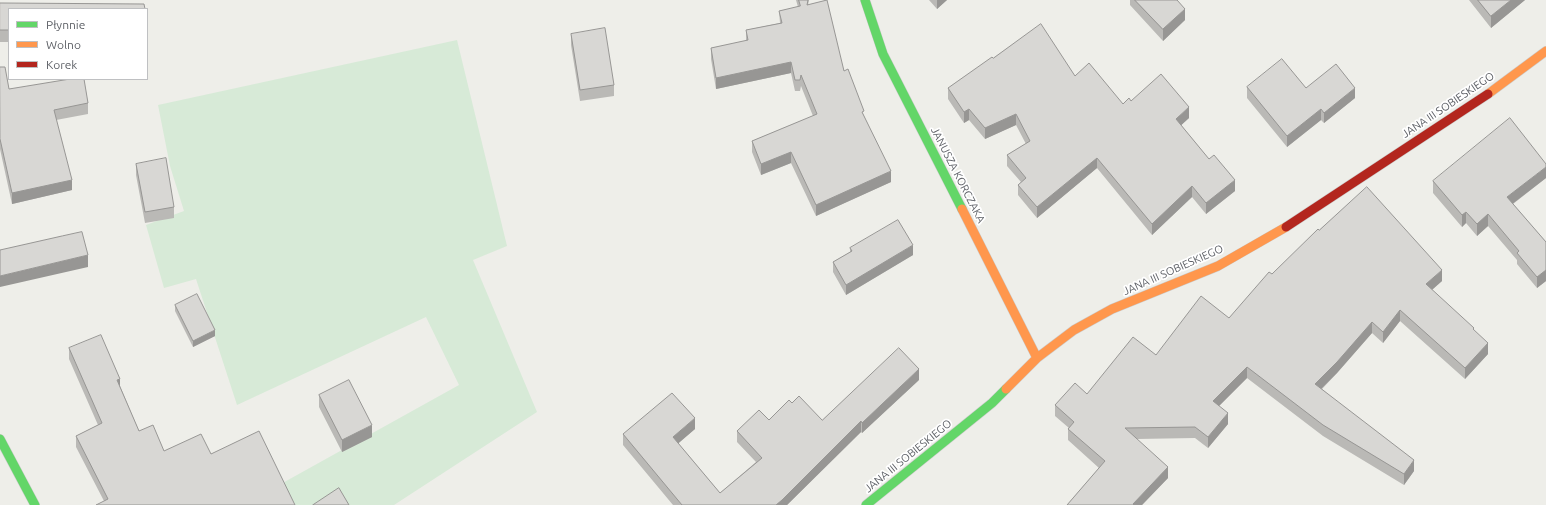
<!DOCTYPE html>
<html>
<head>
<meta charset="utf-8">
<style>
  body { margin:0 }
  #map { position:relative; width:1546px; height:505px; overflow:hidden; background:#eeeee9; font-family:Ubuntu,sans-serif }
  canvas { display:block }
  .legend { position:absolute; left:8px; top:8px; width:140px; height:72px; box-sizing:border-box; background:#fff; border:1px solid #bfc0c2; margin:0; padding:5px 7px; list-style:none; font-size:12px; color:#5e6167 }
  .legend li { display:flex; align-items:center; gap:8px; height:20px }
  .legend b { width:20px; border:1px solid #bfc0c2 }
</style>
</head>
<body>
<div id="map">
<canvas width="1546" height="505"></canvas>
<ul class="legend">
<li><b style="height:5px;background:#63d668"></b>Płynnie</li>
<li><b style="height:5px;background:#ff974d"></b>Wolno</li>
<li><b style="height:5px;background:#b3261e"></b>Korek</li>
</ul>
</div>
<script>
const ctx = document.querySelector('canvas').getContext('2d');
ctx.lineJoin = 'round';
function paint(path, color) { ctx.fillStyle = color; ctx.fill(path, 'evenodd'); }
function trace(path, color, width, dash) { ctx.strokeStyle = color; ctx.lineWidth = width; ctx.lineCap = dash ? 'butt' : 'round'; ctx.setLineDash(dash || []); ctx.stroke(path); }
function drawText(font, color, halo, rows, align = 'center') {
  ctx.font = font + ' Ubuntu,sans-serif'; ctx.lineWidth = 3.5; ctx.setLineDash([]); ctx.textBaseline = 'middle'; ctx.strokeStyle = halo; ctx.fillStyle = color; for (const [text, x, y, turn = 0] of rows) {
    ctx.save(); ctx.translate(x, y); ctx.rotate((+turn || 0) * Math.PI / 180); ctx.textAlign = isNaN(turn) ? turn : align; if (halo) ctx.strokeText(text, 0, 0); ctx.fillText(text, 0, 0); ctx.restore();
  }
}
paint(new Path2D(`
  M457,40l50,206 -34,14 64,152 -143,93h-151l216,-120 -33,-68 -189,88 -41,-126 -32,9 -18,-63 38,-14 -14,-45 -12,-61z`), '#d7ead7');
const fast = new Path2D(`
  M865,0l18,54 79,155
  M0,439l35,66
  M866,505l126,-102 14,-14`);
const slow = new Path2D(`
  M1488,94l58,-43
  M962,209l75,149
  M1006,389l31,-31 37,-28 38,-21 106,-43 68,-39`);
const jam = new Path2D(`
  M1286,227l202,-133`);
trace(fast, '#cbcbcb', 10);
trace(slow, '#cbcbcb', 10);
trace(jam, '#cbcbcb', 10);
trace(fast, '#63d668', 9);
trace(slow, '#ff974d', 9);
trace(jam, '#b3261e', 9);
paint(new Path2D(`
  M796,0h13l-1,5 36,66 20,45 27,66 -75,34 -25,-53 -30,12 -9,-23v-11l61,-25 -12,-30 -1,5h-5l-4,-18 -75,16 -5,-30v-11l35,-7v-11l34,-7 -1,-12 19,-4z
  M929,0h18l-10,9z
  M1130,0h47l8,20 -22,21 -33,-36z
  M1469,0h56l-34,28z
  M0,3l9,6v33h-9z
  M571,34l43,51v11l-34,5 -9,-56z
  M993,58l82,18 48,28 8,-3 58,17 -8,7 54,66 -29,23 -14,-17 -40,38 -55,-67 -60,50 -19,-23v-10l3,-3 -14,-16v-11l19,-11 -10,-19 -31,14 -16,-19 -5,3 -16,-24v-11z
  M0,67l9,22 79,14v11l-32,6 16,70 -60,14 -12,-55z
  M1247,87l59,1 49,10 -31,25 -3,-3 -34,27 -40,-49z
  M136,164l38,43v11l-29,5 -9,-48z
  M1546,178l-33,26 33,38v39l-9,7 -20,-24v-4l-29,-34 -11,10 -11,-13 -4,4 -29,-34v-12z
  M1319,230l123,51 -10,9 42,41 14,23 -23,25 -65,-58 -17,22 -11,-10 -35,40 -15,16 92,82 -10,14 -81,-49 -76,-58 -28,28 9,18 -20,24 -13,-10 -58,1 31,39 -26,27h-75l32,-37 -31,-28v-11l1,-1 -14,-12v-11l32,-11 69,-39 73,-37 43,-44z
  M850,248l63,7 -67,40 -13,-23v-10l17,-10z
  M175,305l40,31 -22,11 -18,-36z
  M69,348l51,38 19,45 25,20 47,3 84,51 -191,-4 -28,-54v-11l22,-11 -29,-66z
  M919,380l-57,53 -1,-1 -74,73h-114l-50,-60v-11l72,-5 -17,14 42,50 36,-31 -19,-20v-11l32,-11 23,-17 30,17z
  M319,395l53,42 -30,15 -23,-45z`), '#bab9b6');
paint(new Path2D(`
  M937,0h10l-10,9z
  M1511,0h14l-34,28v-12z
  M1185,9v11l-22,21v-12z
  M791,62v11l-75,16v-11z
  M1355,88v10l-31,25v-10z
  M1189,107v11l-13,12v-11z
  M969,109v11l-5,3v-11z
  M1321,109v11l-34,27v-11z
  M1016,114v11l-31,14v-11z
  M791,152v11l-30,12v-11z
  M1097,158v10l-60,50v-11z
  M1546,167v11l-39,30v-11z
  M891,171v11l-75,34v-11z
  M72,180v10l-60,14v-11z
  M1235,180v11l-29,23v-11z
  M1192,186v11l-40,38v-11z
  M1466,212v11l-4,4v-12z
  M1488,214v12l-11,10v-12z
  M913,245v10l-67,40v-10z
  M88,255v12l-88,20v-11z
  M1442,270v11l-16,14v-11z
  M1546,270v11l-9,7v-11z
  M1400,310v11l-17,22v-11z
  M1372,322v11l-35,40 -22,22v-11z
  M215,330v6l-22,11v-6z
  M1488,343v11l-23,25v-11z
  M1247,367v11l-34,34v-11z
  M919,369v11l-57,53v-10z
  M120,379v11l-3,-10z
  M1228,413v11l-20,24v-11z
  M695,418v11l-22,19v-11z
  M861,421v11l-74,73h-11z
  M372,425v12l-30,15v-12z
  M1414,460v11l-10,14v-11z
  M1168,467v11l-26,27h-9v-1z`), '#979694');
const building = new Path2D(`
  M799,0h9l-1,5 20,-5 17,71 4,-2 16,42 -2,1 29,59 -75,34 -25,-53 -30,12 -9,-23 65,-27 -16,-39 -1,5h-5l-4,-18 -75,16 -5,-30 37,-8 -2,-10 36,-7 -3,-12 21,-5z
  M1135,0h42l8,9 -22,20z
  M1478,0h33l-20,16z
  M0,3l144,1 1,5h-136v21h-9z
  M1041,24l34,52 14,-13 34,41 6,-6 2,3 30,-27 28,33 -13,12 33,40 5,-4 21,25 -29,23 -14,-17 -40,38 -55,-66 -60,49 -19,-22 8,-7 -19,-23 23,-14 -14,-27 -31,14 -16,-19 -5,3 -16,-24 44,-31 1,1z
  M605,28l9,57 -34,5 -9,-56z
  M1282,59l24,29 30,-24 19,24 -31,25 -3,-4 -34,27 -40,-49z
  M0,67h5l4,22 61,-10h14l4,24 -34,7 18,70 -60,13 -12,-54z
  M1510,118l36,46v3l-39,30 39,45v28l-9,7 -20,-24 2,-2 -31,-37 -11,10 -11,-12 -4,3 -29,-34z
  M166,158l8,49 -29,5 -9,-48z
  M1367,187l75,83 -16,14 48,44 -1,1 15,14 -23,25 -65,-58 -17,22 -11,-10 -35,40 -22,22 99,76 -10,14 -81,-49 -76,-58 -34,34 15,12 -20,24 -13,-10 -70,1 43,39 -35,37 1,1h-67l38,-44 -37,-32 6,-7 -19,-17 20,-22 12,11 46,-57 23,18 45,-59 28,22 40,-46 3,2 46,-45 1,1z
  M898,220l15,25 -67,40 -13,-23 19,-11 -2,-3z
  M82,232l6,23 -88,21v-26l62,-14z
  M197,294l18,36 -22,11 -18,-36z
  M101,335l19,44 -3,1 22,51 14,-6 11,26 37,-17 10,20 48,-23 36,74h-199l12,-6 -32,-63 26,-13 -33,-75z
  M899,348l20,21 -57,54 -1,-2 -79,79 -6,5h-94l-59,-71 49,-41 23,25 -22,19 47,56 42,-35 -25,-27 22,-21 10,10 20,-20 3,3 7,-7 23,24z
  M349,380l23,45 -30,15 -23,-45z
  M339,488l10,17h-36z`);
paint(building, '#d8d7d4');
trace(building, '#979694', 1);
drawText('11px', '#5e6167', '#fff', [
  ["JANA III SOBIESKIEGO",1448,105,-34],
  ["JANUSZA KORCZAKA",958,175,63],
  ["JANA III SOBIESKIEGO",1173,270,-24],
  ["JANA III SOBIESKIEGO",908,456,-39]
]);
</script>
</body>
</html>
